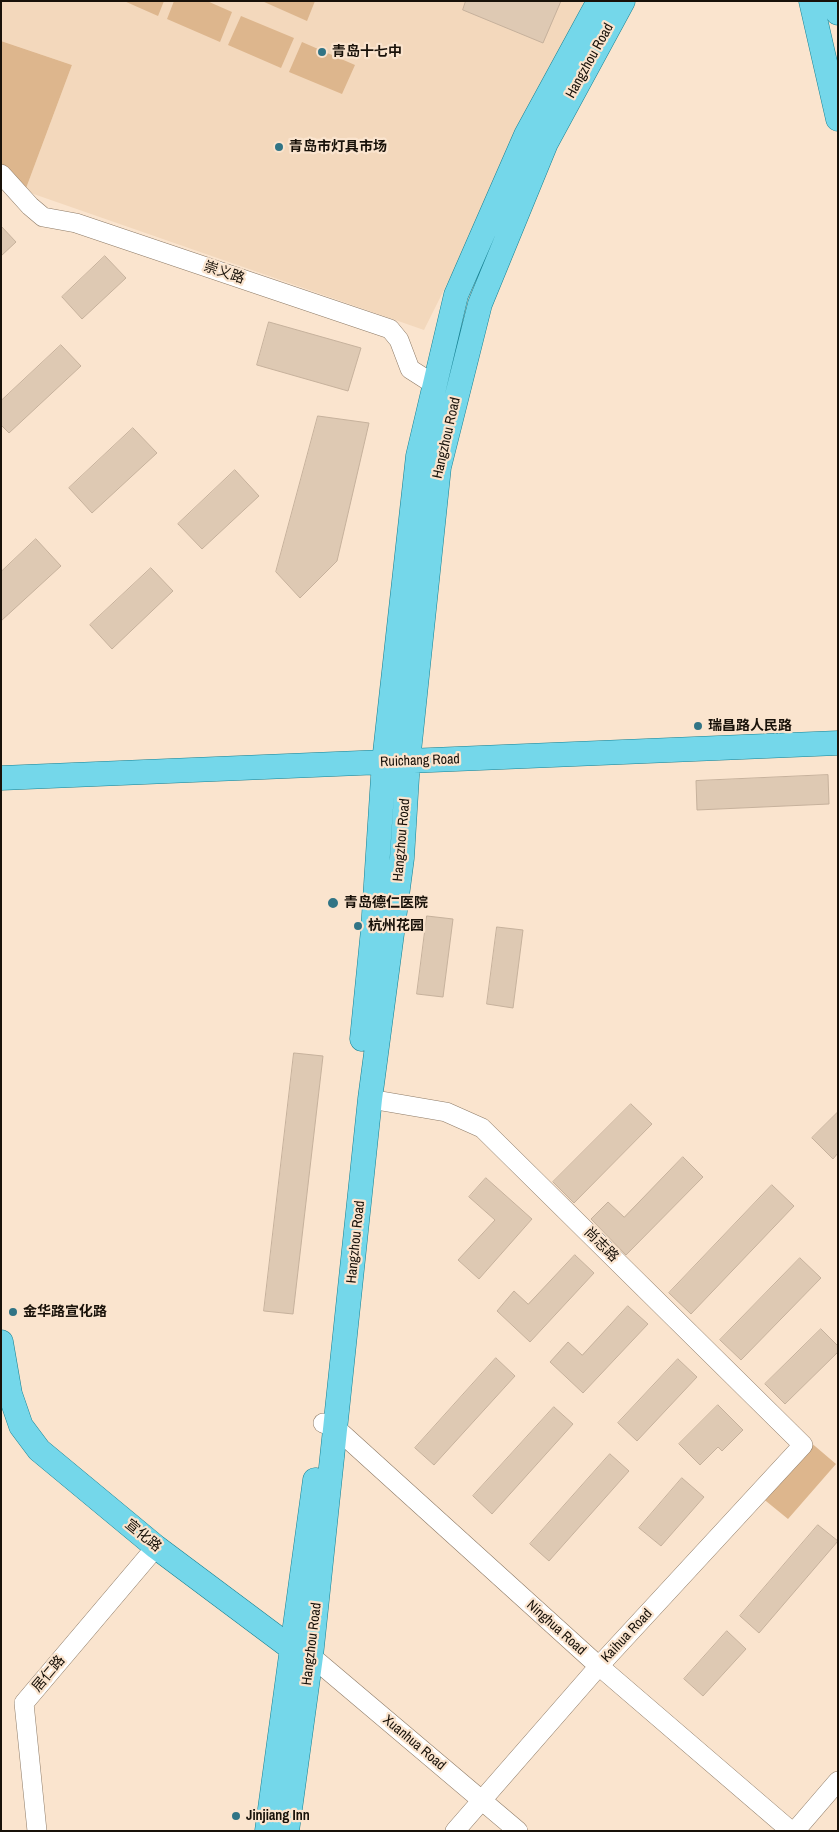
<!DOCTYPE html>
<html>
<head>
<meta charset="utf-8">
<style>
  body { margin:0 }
  #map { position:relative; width:839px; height:1832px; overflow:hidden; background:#fae4ce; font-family:"Archivo Narrow",sans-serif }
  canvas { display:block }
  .frame { position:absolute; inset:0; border:2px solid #181109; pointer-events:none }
</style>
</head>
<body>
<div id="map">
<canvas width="839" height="1832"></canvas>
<div class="frame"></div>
</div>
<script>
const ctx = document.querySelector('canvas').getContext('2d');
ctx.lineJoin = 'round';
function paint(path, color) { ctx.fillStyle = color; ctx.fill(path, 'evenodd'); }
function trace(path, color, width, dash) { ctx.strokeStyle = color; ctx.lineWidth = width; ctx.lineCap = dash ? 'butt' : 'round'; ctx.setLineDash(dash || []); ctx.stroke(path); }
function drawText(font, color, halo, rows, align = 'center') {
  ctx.font = font + ' "Archivo Narrow","Noto Sans SC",sans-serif'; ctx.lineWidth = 4.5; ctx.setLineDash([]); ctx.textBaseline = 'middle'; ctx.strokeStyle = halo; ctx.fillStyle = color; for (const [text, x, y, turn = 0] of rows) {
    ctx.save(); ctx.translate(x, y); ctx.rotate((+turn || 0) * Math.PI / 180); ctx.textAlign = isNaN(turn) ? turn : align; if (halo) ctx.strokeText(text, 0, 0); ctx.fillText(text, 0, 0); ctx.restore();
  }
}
paint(new Path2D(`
  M1,1h583l-23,54 -137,275 -399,-139 47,-126 -71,-24z`), '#f3d8bc');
paint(new Path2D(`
  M124,1h40l-6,15z
  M174,1h33l25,11 -12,30 -53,-23z
  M262,1h53l-8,20z
  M241,16l53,22 -13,30 -53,-23z
  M1,41l71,24 -47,126 -24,-9z
  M302,42l53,23 -13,29 -53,-22z
  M809,1441l27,23 -48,55 -27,-22z`), '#ddb68d');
const building = new Path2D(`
  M466,1h95l-18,42 -80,-33z
  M1,226l15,16 -15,14z
  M105,256l21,22 -44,41 -20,-22z
  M269,322l92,26 -13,43 -91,-26z
  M61,345l20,21 -72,67 -8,-8v-24z
  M318,416l51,7 -32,138 -37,37 -24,-26z
  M133,428l24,25 -65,60 -23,-25z
  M235,470l24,26 -57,53 -24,-25z
  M36,539l25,27 -60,55v-49z
  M151,568l22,23 -61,58 -22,-24z
  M828,775l1,29 -132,6 -1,-29z
  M427,916l26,3 -10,78 -26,-3z
  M497,927l26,3 -10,78 -26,-4z
  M294,1053l29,3 -30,258 -29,-3z
  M631,1104l21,20 -78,79 -21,-21z
  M838,1112v41l-5,6 -21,-21z
  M683,1157l20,20 -77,78 -35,-36 17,-17 16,15z
  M486,1178l46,41 -53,60 -21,-19 37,-40 -26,-23z
  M772,1185l22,21 -103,108 -22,-21z
  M575,1255l19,18 -64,69 -33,-31 17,-20 14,13z
  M800,1258l21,20 -80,82 -21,-20z
  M628,1306l20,18 -65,69 -33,-31 18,-20 14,13z
  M821,1329l17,17v6l-53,52 -20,-20z
  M496,1358l19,18 -81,89 -19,-17z
  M678,1359l19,18 -60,64 -19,-18z
  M718,1405l25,25 -21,21 -4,-4 -18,18 -21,-21z
  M554,1407l19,17 -81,90 -19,-18z
  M610,1454l19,17 -80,90 -19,-17z
  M682,1478l22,19 -43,49 -22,-18z
  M818,1525l20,16 -79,92 -19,-17z
  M727,1631l19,18 -43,47 -19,-17z`);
paint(building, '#dec9b3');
trace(building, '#c6b19c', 1);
const minor = new Path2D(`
  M1,174l29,32 13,11 33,6 314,106 9,11 11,29 25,16
  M370,1099l76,13 36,16 321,317 -204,221 -144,165
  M323,1423l14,6 255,231 199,171
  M301,1652l10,4 207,175
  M37,1831l-13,-128 132,-156
  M795,1831l43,-50`);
const major = new Path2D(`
  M811,1l27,118
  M835,1l3,12
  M1,778l837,-35
  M362,1039l11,-109 11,-168 34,-306 38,-161 70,-160 73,-134
  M1,1342l9,52 11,32 18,24 117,97 135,101
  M267,1831l48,-351
  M287,1831l24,-175 59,-557 32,-241 6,-97 31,-294 41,-163 66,-161 77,-142`);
trace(minor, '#8d7a66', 20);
trace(major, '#178092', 25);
trace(minor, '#fff', 19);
trace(major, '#74d7ea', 24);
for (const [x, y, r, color] of [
  [322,52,5,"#317485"],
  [279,147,5,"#317485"],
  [698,726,5,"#317485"],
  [333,903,6,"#317485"],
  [358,926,5,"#317485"],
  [13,1312,5,"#317485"],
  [236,1816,5,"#317485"]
]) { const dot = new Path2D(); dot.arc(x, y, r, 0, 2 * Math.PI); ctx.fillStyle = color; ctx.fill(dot); trace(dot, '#fae4ce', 2); }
drawText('bold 14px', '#181109', '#fae4ce', [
  ["青岛十七中",332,52],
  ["青岛市灯具市场",289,147],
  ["瑞昌路人民路",708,726],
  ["青岛德仁医院",344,903],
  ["杭州花园",368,926],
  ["金华路宣化路",23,1312],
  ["Jinjiang Inn",246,1816]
], 'left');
drawText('14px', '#181109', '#fae4ce', [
  ["Hangzhou Road",590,61,-61],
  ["崇义路",224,273,19],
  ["Hangzhou Road",447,438,-77],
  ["Ruichang Road",420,761,-2],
  ["Hangzhou Road",402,840,-85],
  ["Hangzhou Road",356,1242,-84],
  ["尚志路",601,1245,45],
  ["宣化路",143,1536,39],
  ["Ninghua Road",556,1628,42],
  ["Kaihua Road",627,1636,-47],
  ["Hangzhou Road",312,1644,-83],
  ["居仁路",49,1674,-50],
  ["Xuanhua Road",414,1743,40]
]);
</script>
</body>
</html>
